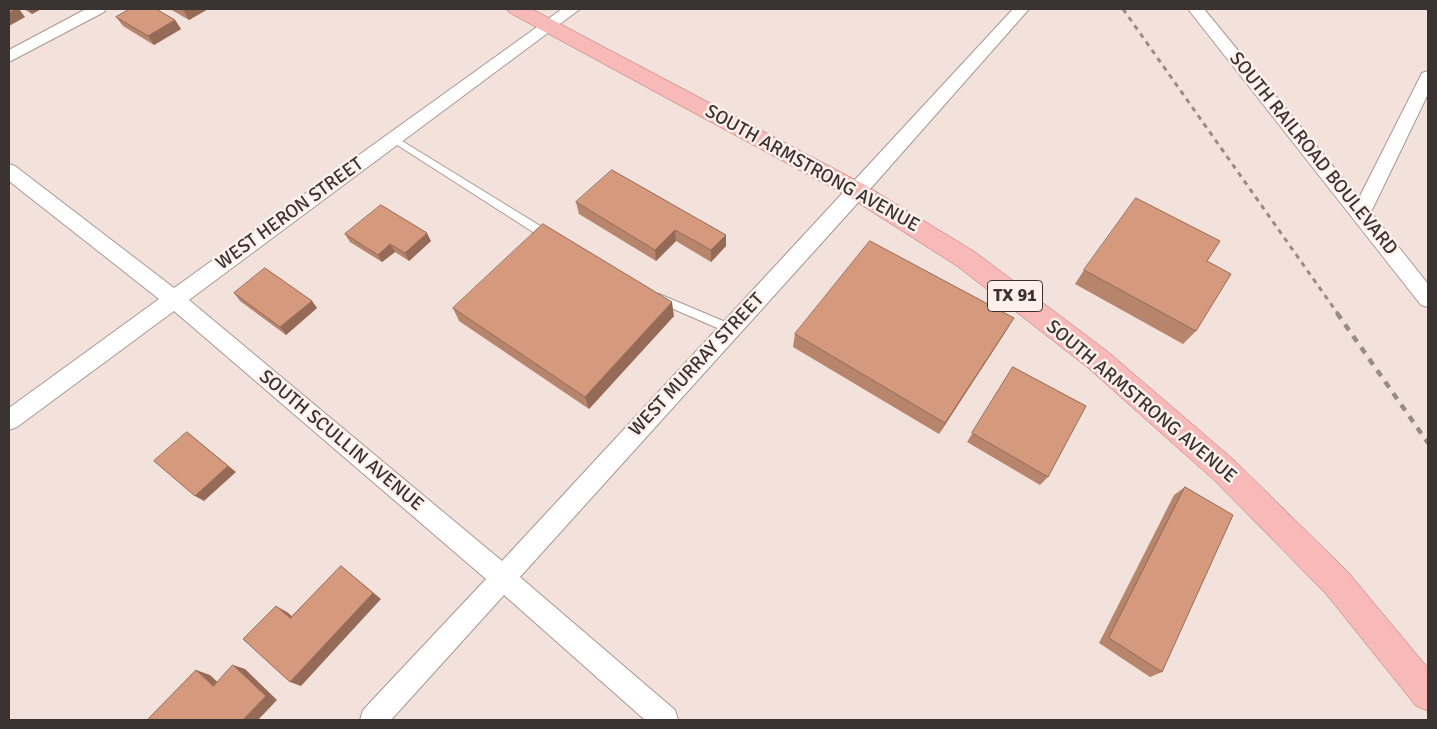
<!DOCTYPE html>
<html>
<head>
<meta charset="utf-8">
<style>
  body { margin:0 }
  #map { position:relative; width:1437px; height:729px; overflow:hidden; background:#f3e2db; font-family:Signika,sans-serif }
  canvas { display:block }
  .frame { position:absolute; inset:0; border:10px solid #3a3331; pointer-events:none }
</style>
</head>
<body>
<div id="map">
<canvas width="1437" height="729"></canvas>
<div class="frame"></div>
</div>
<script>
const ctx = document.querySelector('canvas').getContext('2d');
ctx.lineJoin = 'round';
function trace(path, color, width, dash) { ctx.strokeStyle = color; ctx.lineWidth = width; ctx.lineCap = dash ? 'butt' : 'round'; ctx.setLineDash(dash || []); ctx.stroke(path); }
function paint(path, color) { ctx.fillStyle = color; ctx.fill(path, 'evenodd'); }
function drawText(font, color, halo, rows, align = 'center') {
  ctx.font = font + ' Signika,sans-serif'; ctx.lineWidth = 5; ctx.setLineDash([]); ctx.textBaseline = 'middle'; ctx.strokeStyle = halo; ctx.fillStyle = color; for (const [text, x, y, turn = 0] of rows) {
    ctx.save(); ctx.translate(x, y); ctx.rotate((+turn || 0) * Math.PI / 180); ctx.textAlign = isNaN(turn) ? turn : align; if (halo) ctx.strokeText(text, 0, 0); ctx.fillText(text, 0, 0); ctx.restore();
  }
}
const service = new Path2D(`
  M394,136l161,99 1,3 -1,3h-8l-156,-100v-4z
  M659,294l76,32 1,3 -1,3 -4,2 -76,-33 -1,-3z`);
const minor = new Path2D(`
  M86,9h20l-2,3 -95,50v-12z
  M562,9h18l-391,291 313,261 511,-552h16l-165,187 -344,381 155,133 3,10h-33l-141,-125 -113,125h-31l3,-10 123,-131 -312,-268 -157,116 -8,3v-22l150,-109 -150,-118v-17l6,2 159,122z
  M1188,9h16l155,189 61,-121 2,-4 6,-2v23l-57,118 57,72v23l-7,-2z`);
const primary = new Path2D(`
  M507,9h25l333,176 110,67 132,99 127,109 114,112 80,96v43l-12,-5 -90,-112 -112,-114 -127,-113 -130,-101 -108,-69 -339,-184z`);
trace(service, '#a89891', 2);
trace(minor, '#a89891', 2);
trace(primary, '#b16d6a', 1);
paint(service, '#fff');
paint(minor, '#fff');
paint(primary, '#f7bab8');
trace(new Path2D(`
  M1123,9l215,305`), '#988c87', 3, [5, 5]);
trace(new Path2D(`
  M1337,313l91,130`), '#988c87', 4.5, [7, 7]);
paint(new Path2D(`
  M24,9h17l-9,5z
  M170,9h38l-19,11z
  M116,17l59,3 6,9 -27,16 -31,-19z
  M576,202l150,33v11l-15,16 -35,-21 -20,20 -77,-47z
  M345,234l86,7 -22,20 -14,-9 -13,10 -32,-20z
  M1207,261l-11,70 -13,13 -108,-60 9,-14z
  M234,293l78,8 5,7 -31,27 -46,-34z
  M453,308l221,8 -85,93 -130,-88z
  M1006,331l-67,103 -146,-87 2,-13z
  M1013,367l35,110 -8,8 -73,-43z
  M1185,487l-23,185 -12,5 -51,-34 75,-148z`), '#b7846c');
paint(new Path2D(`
  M16,9h3l6,8 -16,9v-13z
  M28,9h13l-9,5z
  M187,9h21l-19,11 -5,-9z
  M175,20l6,9 -27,16 -6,-9z
  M675,230l1,11 -20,20 -1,-11z
  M427,233l4,8 -22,20 -4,-8z
  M726,235v11l-15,16v-12z
  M390,244l5,8 -13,10 -4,-7z
  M312,301l5,7 -31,27 -6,-8z
  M672,302l2,14 -85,93 -4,-12z
  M1014,318l-8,13 -67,103 6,-11z
  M187,432l49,40 -32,29 -9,-5z
  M341,566l40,33 -80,87 -11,-4z
  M276,606l11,6 14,12 -11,-6z
  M233,665l12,4 32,31 -19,20h-15z
  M196,670l14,5 16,15 -13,-4z`), '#956b58');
const building = new Path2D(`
  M9,9h7l-7,4z
  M130,9h26l19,11 -27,16 -32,-19z
  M180,9h7l-3,2z
  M612,170l114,65 -15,15 -36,-20 -20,20 -79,-48z
  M1136,198l84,43 -13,20 24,13 -35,57 -112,-61z
  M381,205l46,28 -22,20 -15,-9 -12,11 -33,-21z
  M543,224l129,78 -87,95 -132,-89z
  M870,241l144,77 -69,105 -150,-89z
  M265,268l47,33 -32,26 -46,-34z
  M1013,367l73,39 -38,71 -76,-44z
  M187,432l41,34 -33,30 -41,-35z
  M1185,487l48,28 -71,157 -53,-34z
  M341,566l32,27 -83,89 -47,-43 33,-33 14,12z
  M233,665l33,31 -23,24h-96l49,-50 17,16z`);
paint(building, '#d5997d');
trace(building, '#956b58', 1);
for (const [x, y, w] of [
  [1015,296,55]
]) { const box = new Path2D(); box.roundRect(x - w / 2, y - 15.5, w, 31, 4); ctx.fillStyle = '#fef0ea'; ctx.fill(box); trace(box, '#3a3331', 1); }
drawText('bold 18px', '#3a3331', null, [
  ["TX 91",1015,296]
]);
drawText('19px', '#3a3331', '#fef0ea', [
  ["SOUTH RAILROAD BOULEVARD",1313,154,51],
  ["SOUTH ARMSTRONG AVENUE",812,169,29],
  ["WEST HERON STREET",290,214,-36],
  ["WEST MURRAY STREET",697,365,-47],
  ["SOUTH ARMSTRONG AVENUE",1141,402,40],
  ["SOUTH SCULLIN AVENUE",341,441,40]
]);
</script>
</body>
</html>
